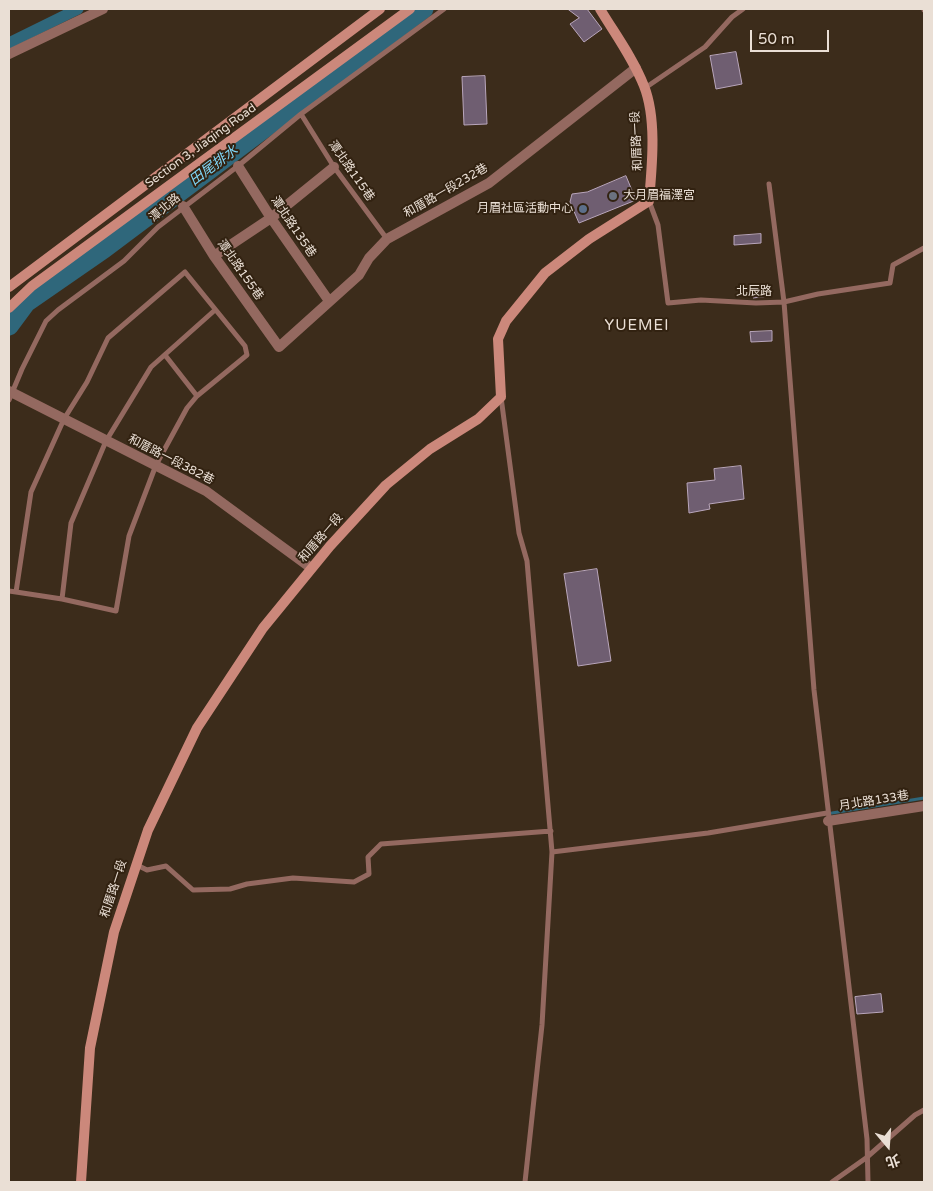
<!DOCTYPE html>
<html>
<head>
<meta charset="utf-8">
<style>
  body { margin:0 }
  #map { position:relative; width:933px; height:1191px; overflow:hidden; background:#3c2c1b; font-family:"Varela Round","Noto Sans TC",sans-serif }
  canvas { display:block }
  .frame { position:absolute; inset:0; border:10px solid #eadfd5; pointer-events:none }
  .north { position:absolute; left:863px; top:1121px; width:50px; height:50px; -webkit-text-stroke:4px #322211; paint-order:stroke; rotate:162deg; font-size:14px; font-weight:700; line-height:20px; text-align:center; color:#eadfd5 }
  .north::after { content:''; display:block; margin:auto; width:18px; height:22px; background:#eadfd5; clip-path:polygon(50% 0,100% 100%,50% 72%,0 100%) }
  .scale { position:absolute; left:750px; top:30px; width:79px; height:22px; box-sizing:border-box; border:2px solid #eadfd5; border-top:0; padding-left:6px; font-size:15px; line-height:18px; white-space:nowrap; color:#eadfd5; -webkit-text-stroke:4px #322211; paint-order:stroke }
</style>
</head>
<body>
<div id="map">
<canvas width="933" height="1191"></canvas>
<div class="frame"></div>
<div class="north">北</div>
<div class="scale">50 m</div>
</div>
<script>
const ctx = document.querySelector('canvas').getContext('2d');
ctx.lineJoin = 'round';
function trace(path, color, width, dash) { ctx.strokeStyle = color; ctx.lineWidth = width; ctx.lineCap = dash ? 'butt' : 'round'; ctx.setLineDash(dash || []); ctx.stroke(path); }
function paint(path, color) { ctx.fillStyle = color; ctx.fill(path, 'evenodd'); }
function drawText(font, color, halo, rows, align = 'center') {
  ctx.font = font + ' "Varela Round","Noto Sans TC",sans-serif'; ctx.lineWidth = 4; ctx.setLineDash([]); ctx.textBaseline = 'middle'; ctx.strokeStyle = halo; ctx.fillStyle = color; for (const [text, x, y, turn = 0] of rows) {
    ctx.save(); ctx.translate(x, y); ctx.rotate((+turn || 0) * Math.PI / 180); ctx.textAlign = isNaN(turn) ? turn : align; if (halo) ctx.strokeText(text, 0, 0); ctx.fillText(text, 0, 0); ctx.restore();
  }
}
trace(new Path2D(`
  M832,813l92,-15`), '#2f677b', 3);
trace(new Path2D(`
  M9,43l69,-34`), '#2f677b', 11);
trace(new Path2D(`
  M9,326l17,-23 78,-54 320,-240`), '#2f677b', 19);
const building = new Path2D(`
  M568,9h19l15,20 -18,13 -14,-18 9,-6z
  M736,52l6,32 -26,5 -6,-33z
  M485,76l2,48 -23,1 -2,-48z
  M626,176l10,24 -57,23 -9,-21 2,-8 15,-2z
  M761,234v9l-27,2v-9z
  M768,287l1,9 -16,2 -1,-10z
  M772,331v10l-21,1 -1,-10z
  M741,466l3,33 -35,5 1,5 -21,4 -2,-30 28,-3 -1,-11z
  M597,569l14,92 -33,5 -14,-92z
  M881,994l2,18 -26,2 -2,-17z`);
paint(building, '#6f5e71');
trace(building, '#b9a6bc', 1);
trace(new Path2D(`
  M924,9v1
  M645,88l60,-41 27,-30 11,-8
  M301,114l33,53 53,72
  M769,184l15,118 30,388 53,449 1,43
  M649,201l9,24 10,78 33,-3 55,3 28,-1 34,-8 72,-11 3,-18 31,-17
  M165,355l32,41
  M501,397l18,136 8,28 25,291 -10,173 -17,157
  M9,400l13,-31 24,-48 12,-11 66,-49 34,-34 80,-61 63,-52 143,-105
  M9,591l7,1 46,7 54,12 13,-75 27,-71 31,-57 10,-12 50,-41 -2,-9 -60,-74 -77,66 -21,44 -23,37 -33,73 -15,100
  M62,599l9,-76 35,-82 45,-74 64,-57
  M552,852l156,-19 119,-20
  M137,865l10,5 19,-4 27,24 37,-1 17,-5 46,-6 61,4 15,-8 -1,-17 13,-13 170,-13
  M832,1182l34,-24 49,-43 9,-5`), '#946960', 5);
trace(new Path2D(`
  M9,54l94,-45
  M238,166l33,52 58,83
  M183,206l31,50 65,91 80,-72 10,-17 18,-19 102,-56 147,-115
  M214,256l57,-38 63,-51
  M9,391l197,100 105,77
  M828,821l96,-15`), '#946960', 10);
trace(new Path2D(`
  M9,287l371,-278
  M9,308l23,-22 378,-277
  M81,1182l9,-134 24,-116 34,-102 49,-102 66,-100 67,-82 56,-61 44,-36 48,-30 23,-22 -3,-58 8,-18 39,-48 44,-34 60,-38c3,-35 8,-82 -5,-115 -11,-28 -29,-52 -44,-77`), '#cc887b', 10);
for (const [x, y, r, color] of [
  [613,196,5,"#6b7280"],
  [583,209,5,"#5c6f8a"]
]) { const dot = new Path2D(); dot.arc(x, y, r, 0, 2 * Math.PI); ctx.fillStyle = color; ctx.fill(dot); trace(dot, '#322211', 2); }
drawText('12px', '#eadfd5', '#322211', [
  ["和厝路一段",637,141,-93],
  ["Section 3, Jiaqing Road",201,146,-36],
  ["潭北路115巷",351,171,55],
  ["和厝路一段232巷",446,191,-30],
  ["潭北路",165,208,-40],
  ["潭北路135巷",293,227,56],
  ["潭北路155巷",240,270,55],
  ["北辰路",754,292],
  ["和厝路一段382巷",171,460,27],
  ["和厝路一段",321,538,-49],
  ["月北路133巷",874,801,-9],
  ["和厝路一段",114,889,-72]
]);
drawText('12px', '#eadfd5', '#322211', [
  ["大月眉福澤宮",623,196],
  ["月眉社區活動中心",573,209,"right"]
], 'left');
drawText('italic 14px', '#80d8fa', '#322211', [
  ["田尾排水",214,166,-37]
]);
ctx.letterSpacing = '1px';
drawText('15px', '#eadfd5', '#322211', [
  ["YUEMEI",637,326]
]);
ctx.letterSpacing = '0px';
</script>
</body>
</html>
